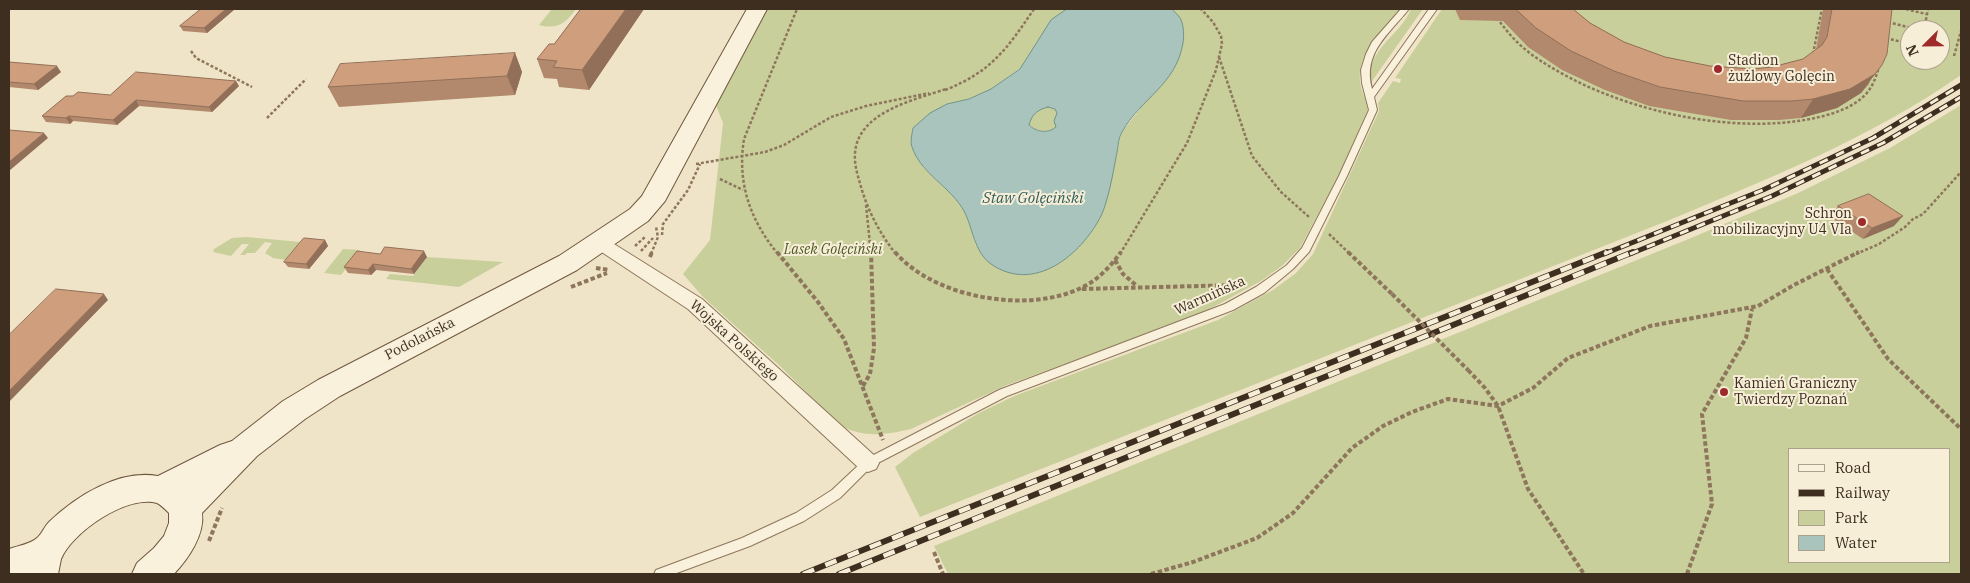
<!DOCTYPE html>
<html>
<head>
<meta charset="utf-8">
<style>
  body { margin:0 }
  #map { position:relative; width:1970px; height:583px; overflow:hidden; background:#f0e4c8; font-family:"IBM Plex Serif",serif }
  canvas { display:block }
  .frame { position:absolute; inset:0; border:10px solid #3d2e20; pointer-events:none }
  .legend { position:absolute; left:1788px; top:448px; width:162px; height:115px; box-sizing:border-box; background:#f7eed8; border:1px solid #ada18e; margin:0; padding:6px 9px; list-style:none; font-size:15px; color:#3d2e20 }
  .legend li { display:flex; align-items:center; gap:10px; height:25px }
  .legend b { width:25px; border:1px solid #ada18e }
  .north { position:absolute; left:1900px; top:20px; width:50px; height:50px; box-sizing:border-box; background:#f7eed8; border:1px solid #ada18e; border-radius:50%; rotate:247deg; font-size:14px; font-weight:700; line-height:20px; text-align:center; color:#3d2e20 }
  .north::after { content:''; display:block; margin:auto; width:18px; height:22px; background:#9e2a2b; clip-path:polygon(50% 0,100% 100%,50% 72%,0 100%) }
</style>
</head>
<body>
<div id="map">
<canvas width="1970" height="583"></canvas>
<div class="frame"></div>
<ul class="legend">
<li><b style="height:6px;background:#faf1dc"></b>Road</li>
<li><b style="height:6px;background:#3d2e20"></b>Railway</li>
<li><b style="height:14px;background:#c9cf9b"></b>Park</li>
<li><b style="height:14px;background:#a9c4bc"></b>Water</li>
</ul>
<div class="north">N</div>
</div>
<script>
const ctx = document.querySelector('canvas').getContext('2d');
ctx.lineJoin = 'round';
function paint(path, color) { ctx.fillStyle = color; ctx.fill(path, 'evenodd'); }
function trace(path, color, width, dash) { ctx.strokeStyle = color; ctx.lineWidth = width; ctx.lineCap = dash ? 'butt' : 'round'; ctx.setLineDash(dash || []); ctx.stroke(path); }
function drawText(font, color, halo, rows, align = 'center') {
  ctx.font = font + ' "IBM Plex Serif",serif'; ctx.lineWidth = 4; ctx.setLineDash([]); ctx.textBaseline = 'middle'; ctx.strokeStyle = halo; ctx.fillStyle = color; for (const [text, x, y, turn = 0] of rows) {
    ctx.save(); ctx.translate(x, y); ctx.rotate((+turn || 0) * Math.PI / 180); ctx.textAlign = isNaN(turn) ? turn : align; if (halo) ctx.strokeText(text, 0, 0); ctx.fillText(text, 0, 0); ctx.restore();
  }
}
paint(new Path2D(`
  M552,9h24c-10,14 -19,21 -37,16z
  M766,9h337l-112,80 -22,10 -22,5 -34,24 -2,18 12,21 37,36 11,21 5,22 139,-83 6,-30 19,-24v-100h261c-16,23 -48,45 -40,78 2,8 6,14 7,22l-29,66 -39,73 -17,17 -22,16 -53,29 -36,15 -165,60 -96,44c-25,6 -49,9 -72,-4l-58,-58 -78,-70 -20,-23 27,-34 13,-117 -8,-20z
  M1411,9h12l-53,75c-4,-36 31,-49 41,-75z
  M1442,9h519v66c-90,63 -193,104 -294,146l-747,296 -25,-50 18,-14 66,-40 35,-17 204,-76 55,-30 23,-17 17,-19 66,-143 -1,-8 15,-22 7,2 1,-4 -6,-1zM1910,30h30v30h-30z
  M1961,105v469h-1013l-14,-28 757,-308 107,-45 92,-45zM1789,449h160v113h-160z
  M1048,107l7,2 2,4 -1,14c-8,6 -19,5 -27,-2 3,-11 8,-15 19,-18z
  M246,237l55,5 -15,18 -13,-2 -8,-5 7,-10 -7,-1 -10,11h-8l-2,2h-5l9,-11h-7l-11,12 -18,-4 1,-3 18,-11z
  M343,249l17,1 -19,25 -17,-2z
  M427,257l76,5 -44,25 -73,-8 4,-5 23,2z`), '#c9cf9b');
const water = new Path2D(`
  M1067,9h105c2,3 8,7 9,11 3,7 3,16 2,23 -7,42 -42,55 -61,89 -4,6 -4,18 -6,25 -3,17 -8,44 -15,59 -20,39 -67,78 -110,48 -17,-12 -18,-36 -27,-53 -13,-24 -43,-37 -52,-64 -2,-5 0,-13 1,-19l17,-15 17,-9 22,-5 22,-10 29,-20 31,-49zM1048,107l7,2 2,4 -3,8 2,6c-8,7 -20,5 -27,-2 3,-11 8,-15 19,-18z`);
paint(water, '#a9c4bc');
trace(water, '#6f938a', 1);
const lane = new Path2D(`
  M1401,9h8c-20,25 -47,44 -37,80l57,-80h8l-63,88 3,13 -30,66 -38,76 -16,17 -29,24 -31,17 -226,86 -135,70 -32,32 -36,23 -54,25 -76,28h-20l2,-4 86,-32 54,-25 36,-23 32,-30 135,-70 226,-86 31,-17 31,-22 15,-17 37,-72 30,-66 -7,-27 -1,-13 5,-16 6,-12z`);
const street = new Path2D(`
  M600,237l6,2 96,60 174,158 3,6 -3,6 -8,3 -8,-3 -172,-160 -94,-62 -3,-4 3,-4z`);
const secondary = new Path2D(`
  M747,9h20l-102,192 -17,20 -71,49 -237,126 -35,23 -48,37 -55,57c3,22 -14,46 -28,61h-42l5,-11 17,-15 10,-12 5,-13v-10c-4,-4 -8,-8 -12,-10 -29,-9 -85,29 -96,56 -1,5 -2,10 -3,15h-49v-25c8,-3 22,-5 28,-11 5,-4 7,-11 12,-16 27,-26 70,-53 109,-46l62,-31 12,-4 51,-40 35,-21 241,-124 71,-47 12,-13z`);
trace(lane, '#8d765c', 2);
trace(street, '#8d765c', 2);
trace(secondary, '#6f573f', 2);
trace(new Path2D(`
  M1906,9l20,5
  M1497,18c6,8 12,16 19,23 17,17 39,29 60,40 69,34 164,53 239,37 18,-4 38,-10 51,-24 7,-8 10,-17 13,-27
  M1888,22l31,8
  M1924,30l4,-21
  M1886,38l24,6
  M191,51l5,7 56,29
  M1813,54l9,-45
  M1954,56l7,-25
  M1219,57l33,99 29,36 28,25
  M945,90c46,-18 62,-41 89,-81
  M267,118l39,-39
  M696,164l69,-12 19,-7 47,-28 35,-11 63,-13
  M720,179l23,11
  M866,205l5,49
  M1329,234l21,20
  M662,235l1,-11 25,-34 12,-26
  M635,246l10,-9
  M641,251l12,-13
  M651,254l7,-17 -2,-10
  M778,254c-28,-34 -41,-71 -34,-115l53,-130
  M896,254c-16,-20 -28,-43 -35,-67 -3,-11 -7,-22 -6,-34 3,-41 59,-53 91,-64
  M1120,254l67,-111 29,-73 6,-26 -1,-8 -8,-14 -12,-13
  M1856,254l23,-10 26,-17 8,-8 10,-5 38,-42`), '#8d765c', 2.5, [3, 2]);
trace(new Path2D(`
  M777,252l41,50 26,37 39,101
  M895,252c39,46 132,62 186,36 17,-8 29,-21 40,-36
  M1348,252l44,42
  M650,257l2,-5
  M1115,260l8,14 14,12
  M596,268l13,2
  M1827,269l61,90 73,70
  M571,287l36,-14
  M1082,289l156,-4
  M1468,370l17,18 13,18 30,83 56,85
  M863,386l7,-12 4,-26 -3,-96
  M209,541l13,-33
  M934,552l9,22
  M1151,574l42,-12 64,-24 36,-25 59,-65 31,-22 29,-14 36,-13 50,7 35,-18 35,-30 82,-32 108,-20 36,-21 65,-33
  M1687,574l25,-70 -10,-90 44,-76 6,-29`), '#8d765c', 4, [4.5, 2.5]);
paint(lane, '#faf1dc');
paint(street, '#faf1dc');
paint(secondary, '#faf1dc');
const railFar1 = new Path2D(`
  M1604,254l159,-64 110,-52 88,-53
  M1630,254l142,-58 111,-53 78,-46`);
const rail = new Path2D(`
  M803,574l804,-322
  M839,574l794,-322`);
trace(railFar1, '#3d2e20', 5);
trace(rail, '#3d2e20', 6);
trace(railFar1, '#f7eed8', 3, [9]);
trace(rail, '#f7eed8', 4.5, [12]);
trace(new Path2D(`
  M1392,294l76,76`), '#8d765c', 4, [4.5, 2.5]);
paint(new Path2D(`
  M201,9h34l-28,24 -24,-2 -3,-5z
  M581,9h63l-55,81 -30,-3 -2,-8 -13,-1 -7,-19 17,-15z
  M1455,9h118l17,14 34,19 41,15 45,9 43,3 19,-2 31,-8 13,-9 7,-41h69l-23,75 -8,9 -24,15 -36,10 -22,2h-48l-82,-14 -44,-16 -43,-20 -34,-23 -25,-26 -43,-1z
  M515,53l7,19 -7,23 -176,12 -11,-20z
  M9,62l52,10 -23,18 -29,-3z
  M239,86l-27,26 -73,-6 -22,19 -44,-4 -3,3 -24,-2 -4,-6 31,-20 37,-1z
  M1838,206l56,20 -31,13 -33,-22z
  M325,240l3,6 -19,23 -21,-2 -4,-5z
  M380,254l47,3 -13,17 -38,-4 -5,5 -23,-2 -4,-6z`), '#b2896c');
paint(new Path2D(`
  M226,9h9l-28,24 -3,-5z
  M626,9h18l-55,81 -7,-20z
  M515,53l7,19 -7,23 -8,-19z
  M1882,65l-21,28 -24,15 -36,10 12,-19z
  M57,66l4,6 -23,18 -4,-6z
  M236,81l3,5 -27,26 -3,-5z
  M136,100l3,6 -22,19 -4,-5z
  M69,116l4,5 -3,3 -4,-6z
  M44,133l4,5 -39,33v-9z
  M1903,216l-9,10 -31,13 9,-11z
  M325,240l3,6 -19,23 -3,-5z
  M424,251l3,6 -13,17 -3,-5z
  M373,264l3,6 -5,5 -3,-5z
  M104,294l4,6 -99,102v-11z`), '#916f58');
const building = new Path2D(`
  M201,9h25l-22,19 -24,-2z
  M581,9h45l-44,61 -29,-3 4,-6 -20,-2 12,-15h5z
  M1516,9h57l17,14 34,19 41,15 45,9 43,3 19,-2 31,-8 19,-14 5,-8 5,-28h60l-5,45 -5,11 -7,9 -25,15 -37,10 -21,2h-49l-83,-14 -46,-16 -43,-20 -35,-23z
  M515,53l-8,23 -179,11 12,-23z
  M9,62l48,4 -23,18 -25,-2z
  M136,72l100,9 -27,26 -73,-7 -23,20 -44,-4 -3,2 -24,-2 24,-20h7l5,-4 32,3z
  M9,130l35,3 -35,29z
  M1869,194l34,22 -31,12 -34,-22z
  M304,238l21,2 -19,24 -22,-2z
  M385,247l39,4 -13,18 -38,-5 -5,6 -24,-3 13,-16 23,3z
  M56,289l48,5 -95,97v-56z`);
paint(building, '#cf9f7d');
trace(building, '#916f58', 1);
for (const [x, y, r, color] of [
  [1718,69,5,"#9e2a2b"],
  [1862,222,5,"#9e2a2b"],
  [1724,392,5,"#9e2a2b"]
]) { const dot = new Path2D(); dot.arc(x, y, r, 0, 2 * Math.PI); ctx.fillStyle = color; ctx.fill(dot); trace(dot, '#f7eed8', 2); }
drawText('14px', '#3d2e20', '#f7eed8', [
  ["Stadion",1728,61],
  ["żużlowy Golęcin",1728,77],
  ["Schron",1852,214,"right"],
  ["mobilizacyjny U4 VIa",1852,230,"right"],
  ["Kamień Graniczny",1734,384],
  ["Twierdzy Poznań",1734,400]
], 'left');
drawText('italic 14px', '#4d5a26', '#f7eed8', [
  ["Lasek Golęciński",833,250]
]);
drawText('14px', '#3d2e20', '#f7eed8', [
  ["Warmińska",1210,296,-24],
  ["Podolańska",420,339,-27],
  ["Wojska Polskiego",734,341,42]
]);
drawText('italic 15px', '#2f5d5a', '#f7eed8', [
  ["Staw Golęciński",1033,199]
]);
</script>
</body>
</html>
